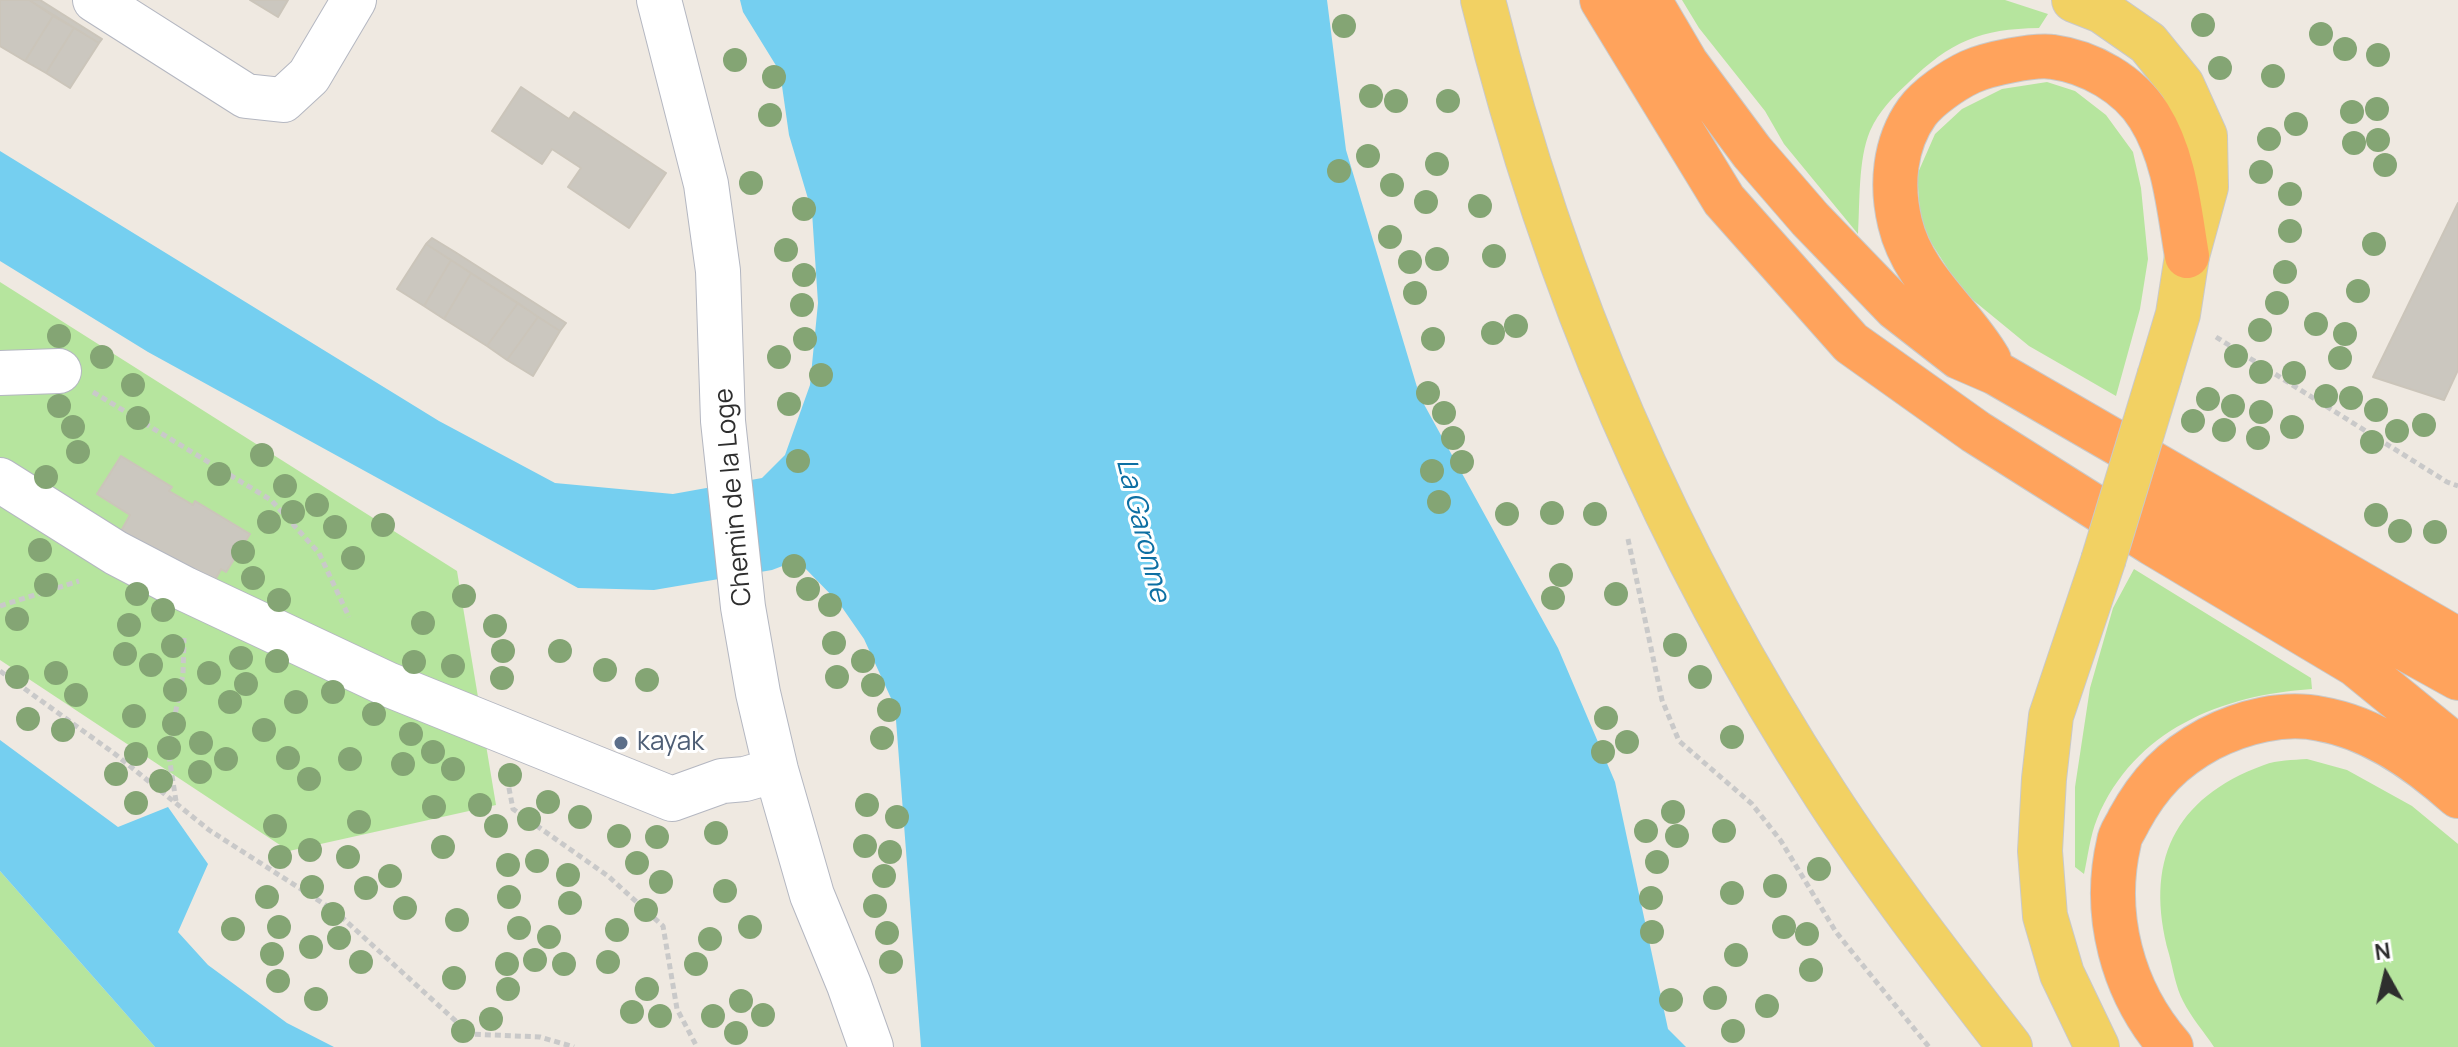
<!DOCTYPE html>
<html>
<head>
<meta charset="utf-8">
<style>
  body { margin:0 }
  #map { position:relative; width:2458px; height:1047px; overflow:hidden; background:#efe9e1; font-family:Manrope,sans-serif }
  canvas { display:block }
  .north { position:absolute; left:2346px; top:935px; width:80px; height:80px; -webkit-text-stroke:6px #fff; paint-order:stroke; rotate:352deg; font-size:22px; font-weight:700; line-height:32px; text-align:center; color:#2e2e2e }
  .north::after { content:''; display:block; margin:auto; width:28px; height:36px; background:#2e2e2e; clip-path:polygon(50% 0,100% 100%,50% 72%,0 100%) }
</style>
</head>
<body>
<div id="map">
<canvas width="2458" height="1047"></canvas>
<div class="north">N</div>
</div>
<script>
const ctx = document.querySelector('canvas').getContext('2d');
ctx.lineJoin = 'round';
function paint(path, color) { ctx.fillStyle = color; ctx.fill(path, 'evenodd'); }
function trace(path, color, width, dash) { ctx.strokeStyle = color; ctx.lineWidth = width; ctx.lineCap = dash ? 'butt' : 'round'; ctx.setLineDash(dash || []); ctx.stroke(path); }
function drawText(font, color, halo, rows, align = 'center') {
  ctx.font = font + ' Manrope,sans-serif'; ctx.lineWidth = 6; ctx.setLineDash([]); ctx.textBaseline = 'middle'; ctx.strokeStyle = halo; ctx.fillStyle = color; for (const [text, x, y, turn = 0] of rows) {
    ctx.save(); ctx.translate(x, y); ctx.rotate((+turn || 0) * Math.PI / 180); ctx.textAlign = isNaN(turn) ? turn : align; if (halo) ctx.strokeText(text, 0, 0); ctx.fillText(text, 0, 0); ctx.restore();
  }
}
paint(new Path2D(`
  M1682,0h323l43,14 -9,14c-59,1 -88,13 -131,55 -15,14 -29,28 -38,48 -12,28 -10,72 -12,103l-74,-90 -19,-33 -66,-83z
  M2047,82l28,9 31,24 27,37 8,36 7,71 -8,50 -24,87 -87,-50 -67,-55 -41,-64 -4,-52 18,-41 27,-25 40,-20z
  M0,282l457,289 39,234 -207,46 -289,-191z
  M2134,569l177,109 1,11c-91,6 -178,41 -215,130 -7,17 -9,37 -13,55l-9,-7v-80l15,-99 23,-80z
  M2307,759l40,11 65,36 46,38v203h-244c-10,-15 -23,-30 -31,-46 -7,-13 -10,-32 -14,-47 -25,-91 4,-156 95,-189 13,-5 29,-5 43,-6z
  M0,871l155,176h-155z`), '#b6e59e');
paint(new Path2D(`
  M740,0h587l19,150 74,247 138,251 57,134 53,247 18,18h-765l-26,-340 -31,-68 -25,-36 -37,-38 -9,-3 -21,8 -118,20 -76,-2 -430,-236 -148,-91v-110l439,270 116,62 118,11 89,-16 23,-23 25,-70 8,-82 -6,-91 -23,-77 -9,-63 -37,-60z
  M0,740l118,87 50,-20 40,57 -30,68 30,33 79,58 47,24h-179l-155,-176z`), '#75cff0');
const building = new Path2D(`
  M0,0h29l24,16 -28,45 -25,-15z
  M29,0h11l62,39 -3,4z
  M250,0h38l-10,17z
  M53,16l21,12 -28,45 -21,-12z
  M74,28l25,15 -29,45 -24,-15z
  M521,87l48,32 5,-7 92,61 -37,55 -61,-41 13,-19 -29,-19 -10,15 -50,-33z
  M2458,203v167l-14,30 -71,-23z
  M432,238l23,14 111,71 -6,8 -134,-87z
  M426,244l25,16 -27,46 -27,-17z
  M451,260l20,13 -27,46 -20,-13z
  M471,273l47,30 -31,43 -43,-27z
  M518,303l20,14 -31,43 -20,-14z
  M538,317l22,14 -27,45 -26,-16z
  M121,456l51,31 -3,4 24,14 2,-4 55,33 -24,38 -5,-3 -9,17 -91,-55 9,-16 -33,-21z`);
paint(building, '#cbc7bf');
trace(building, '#cbc5ba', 2);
const minor = new Path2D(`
  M95,0l151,96 37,4 26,-24 45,-76
  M659,0l47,184 12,87 5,150 20,186 15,86 18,77 36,125 37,90 22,62
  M0,373l59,-2
  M0,480l116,73 69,36 202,95 285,115 50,-18 23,-2 31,-9`);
const major = new Path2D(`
  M1483,0c70,284 183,549 342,794 57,88 121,170 185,253
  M2074,0l28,11 46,32 34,42 23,51 1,51 -19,69 -9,58 -18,60
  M2097,1047l-35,-73 -17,-58 -5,-65 4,-72 7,-63 52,-155`);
const highway = new Path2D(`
  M1602,0l122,200 127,143 125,89 176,111 203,121 103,84
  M1649,0l37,63 66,89 58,67 86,89 63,49 37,16 462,267
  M1989,360c-27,-47 -76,-81 -89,-137 -9,-37 -6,-79 17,-111 11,-15 36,-32 53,-40 17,-8 65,-18 83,-15 37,5 76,27 96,59 26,41 30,93 38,140
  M2144,504l314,174
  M2171,1047c-49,-56 -69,-133 -52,-205 1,-8 7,-15 10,-22 20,-37 43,-61 80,-81 33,-17 75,-28 112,-20 52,9 98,42 137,77`);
trace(minor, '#b4b7c1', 46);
trace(major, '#c9c9c9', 46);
trace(highway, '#c9c9c9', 46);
trace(new Path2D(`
  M2216,337l231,145 11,4
  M93,392l178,108 48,53 30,64
  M1628,539l34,161 17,41 73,63 29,37 55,91 93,115
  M0,606l79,-25
  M0,671l115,83 94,76 126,81 135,123 70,3 34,10
  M507,778l6,31 95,67 55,50 14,83 20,38
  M176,801l-8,-51 15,-75 1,-37`), '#c9c9c9', 5, [6, 4]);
trace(minor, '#fff', 44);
trace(major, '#f2d163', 44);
trace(highway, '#ffa35c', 44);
const majorBridge = new Path2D(`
  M2103,561l57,-187`);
trace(majorBridge, '#c9c9c9', 46, []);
trace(majorBridge, '#f2d163', 44);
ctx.fillStyle = '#84a574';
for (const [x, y] of [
  [2203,25],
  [1344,26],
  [2321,34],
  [2345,49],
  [2378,55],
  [735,60],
  [2220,68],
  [2273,76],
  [774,77],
  [1371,96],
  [1396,101],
  [1448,101],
  [2377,109],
  [2352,112],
  [770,115],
  [2296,124],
  [2269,139],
  [2378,140],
  [2354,143],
  [1368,156],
  [1437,164],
  [2385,165],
  [1339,171],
  [2261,172],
  [751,183],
  [1392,185],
  [2290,194],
  [1426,202],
  [1480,206],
  [804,209],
  [2290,231],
  [1390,237],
  [2374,244],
  [786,250],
  [1494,256],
  [1437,259],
  [1410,262],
  [2285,272],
  [804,275],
  [2358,291],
  [1415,293],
  [2277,303],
  [802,305],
  [2316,324],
  [1516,326],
  [2260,330],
  [1493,333],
  [2345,334],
  [59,336],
  [805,339],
  [1433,339],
  [2236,356],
  [102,357],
  [779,357],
  [2340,358],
  [2261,372],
  [2294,373],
  [821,375],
  [133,385],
  [1428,393],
  [2326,396],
  [2351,398],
  [2208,399],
  [789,404],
  [59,406],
  [2233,406],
  [2376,410],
  [2261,412],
  [1444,413],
  [138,418],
  [2193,421],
  [2424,425],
  [73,427],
  [2292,427],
  [2224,430],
  [2397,431],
  [1453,438],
  [2258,438],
  [2372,442],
  [78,452],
  [262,455],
  [798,461],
  [1462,462],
  [1432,471],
  [219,474],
  [46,477],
  [285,486],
  [1439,502],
  [317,505],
  [293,512],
  [1552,513],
  [1507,514],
  [1595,514],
  [2376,515],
  [269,522],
  [383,525],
  [335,527],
  [2400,531],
  [2435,532],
  [40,550],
  [243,552],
  [353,558],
  [794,566],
  [1561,575],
  [253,578],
  [46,585],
  [808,589],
  [137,594],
  [1616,594],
  [464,596],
  [1553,598],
  [279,600],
  [830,605],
  [163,610],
  [17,619],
  [423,623],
  [129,625],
  [495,626],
  [834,643],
  [1675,645],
  [173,646],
  [503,651],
  [560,651],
  [125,654],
  [241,658],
  [277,661],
  [863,661],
  [414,662],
  [151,665],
  [453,666],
  [605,670],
  [56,673],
  [209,673],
  [17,677],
  [837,677],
  [1700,677],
  [502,678],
  [647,680],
  [246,684],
  [873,685],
  [175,690],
  [333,692],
  [76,695],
  [230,702],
  [296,702],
  [889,710],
  [374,714],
  [134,716],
  [1606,718],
  [28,719],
  [174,724],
  [63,730],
  [264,730],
  [411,734],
  [1732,737],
  [882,738],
  [1627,742],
  [201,743],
  [169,748],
  [433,752],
  [1603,752],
  [136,754],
  [288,758],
  [226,759],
  [350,759],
  [403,764],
  [453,769],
  [200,772],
  [116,774],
  [510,775],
  [309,779],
  [161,781],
  [548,802],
  [136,803],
  [480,805],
  [867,805],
  [434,807],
  [1673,812],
  [580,817],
  [897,817],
  [529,819],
  [359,822],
  [275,826],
  [496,826],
  [1646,831],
  [1724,831],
  [716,833],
  [619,836],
  [1677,836],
  [657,837],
  [865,846],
  [443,847],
  [310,850],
  [890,852],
  [280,857],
  [348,857],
  [537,861],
  [1657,862],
  [637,863],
  [508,865],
  [1819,869],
  [568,875],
  [390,876],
  [884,876],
  [661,882],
  [1775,886],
  [312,887],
  [366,888],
  [725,891],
  [1732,893],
  [267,897],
  [509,897],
  [1651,898],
  [570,903],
  [875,906],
  [405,908],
  [646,910],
  [333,914],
  [457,920],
  [279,927],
  [750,927],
  [1784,927],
  [519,928],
  [233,929],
  [617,930],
  [1652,932],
  [887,933],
  [1807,934],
  [549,937],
  [339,938],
  [710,939],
  [311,947],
  [272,954],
  [1736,955],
  [535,960],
  [361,962],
  [608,962],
  [891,962],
  [507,964],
  [564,964],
  [696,964],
  [1811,970],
  [454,978],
  [278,981],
  [508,989],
  [647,989],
  [1715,998],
  [316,999],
  [1671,1000],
  [741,1001],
  [1767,1006],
  [632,1012],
  [763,1015],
  [660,1016],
  [713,1016],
  [491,1019],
  [463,1031],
  [1733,1031],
  [736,1033]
]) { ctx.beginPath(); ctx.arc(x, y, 12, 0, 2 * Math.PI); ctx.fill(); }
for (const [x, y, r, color] of [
  [621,743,8,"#5c6f8a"]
]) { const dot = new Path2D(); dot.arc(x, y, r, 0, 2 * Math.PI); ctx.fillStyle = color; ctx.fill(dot); trace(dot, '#fff', 3); }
drawText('26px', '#2e2e2e', '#fff', [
  ["Chemin de la Loge",734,497,-95]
]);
drawText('26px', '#4e5e75', '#fff', [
  ["kayak",637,743]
], 'left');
drawText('italic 28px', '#0d6fa3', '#fff', [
  ["La Garonne",1142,530,76]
]);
</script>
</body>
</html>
